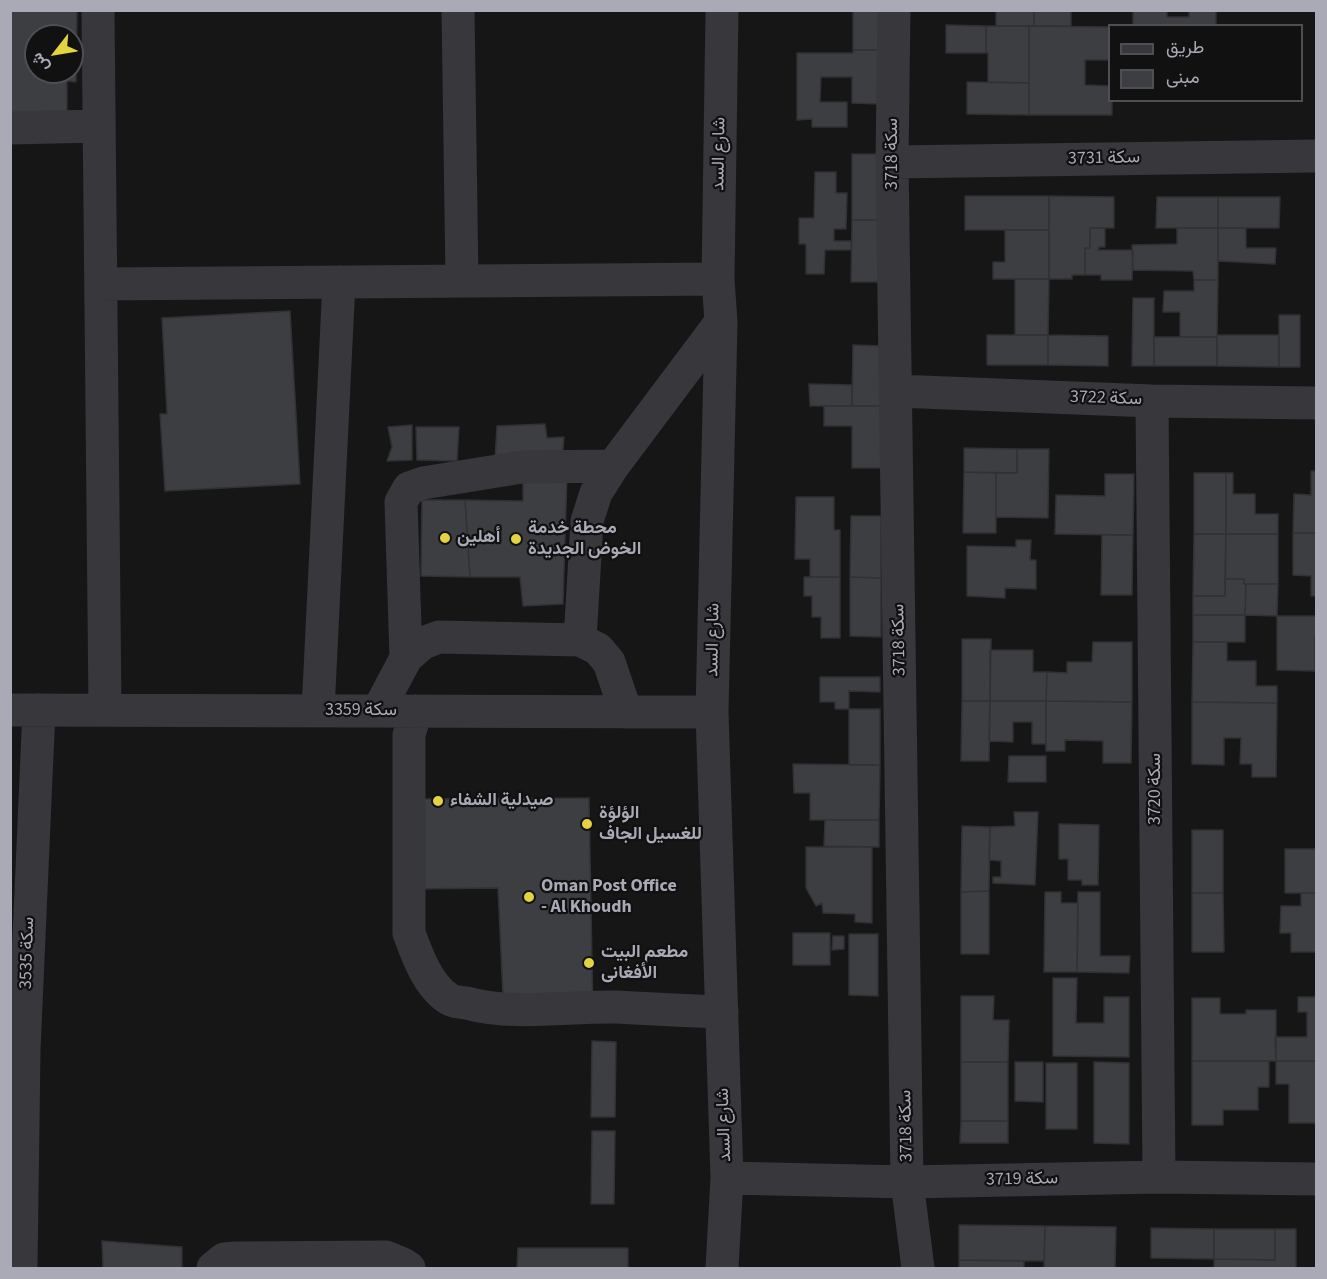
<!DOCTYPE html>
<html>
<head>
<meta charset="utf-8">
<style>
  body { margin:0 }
  #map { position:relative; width:1327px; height:1279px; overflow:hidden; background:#161617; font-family:"Source Sans 3",Vazirmatn,sans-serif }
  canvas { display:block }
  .frame { position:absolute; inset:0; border:12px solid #a9aab6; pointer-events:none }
  .legend { position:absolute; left:1108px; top:24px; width:195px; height:78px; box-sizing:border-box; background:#111112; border:2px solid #4e4e54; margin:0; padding:8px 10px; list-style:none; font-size:18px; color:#a9aab6 }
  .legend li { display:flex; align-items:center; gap:12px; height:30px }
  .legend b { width:30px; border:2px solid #4e4e54 }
  .north { position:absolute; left:24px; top:24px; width:60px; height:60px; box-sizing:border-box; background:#111112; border:2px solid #4e4e54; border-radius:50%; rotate:239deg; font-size:16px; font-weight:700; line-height:24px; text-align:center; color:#a9aab6 }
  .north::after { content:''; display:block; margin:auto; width:21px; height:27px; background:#e4d241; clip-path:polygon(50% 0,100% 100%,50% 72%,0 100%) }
</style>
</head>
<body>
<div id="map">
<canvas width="1327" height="1279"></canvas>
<div class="frame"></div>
<ul class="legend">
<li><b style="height:8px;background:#37373c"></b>طريق</li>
<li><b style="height:16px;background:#3d3e41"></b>مبنى</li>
</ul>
<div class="north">ش</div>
</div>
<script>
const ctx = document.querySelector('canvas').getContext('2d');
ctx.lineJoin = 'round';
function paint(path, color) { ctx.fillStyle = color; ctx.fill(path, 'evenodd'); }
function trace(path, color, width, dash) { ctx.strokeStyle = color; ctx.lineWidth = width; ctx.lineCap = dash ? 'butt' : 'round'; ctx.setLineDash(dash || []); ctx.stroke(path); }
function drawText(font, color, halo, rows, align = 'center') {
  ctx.font = font + ' "Source Sans 3",Vazirmatn,sans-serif'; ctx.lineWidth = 4.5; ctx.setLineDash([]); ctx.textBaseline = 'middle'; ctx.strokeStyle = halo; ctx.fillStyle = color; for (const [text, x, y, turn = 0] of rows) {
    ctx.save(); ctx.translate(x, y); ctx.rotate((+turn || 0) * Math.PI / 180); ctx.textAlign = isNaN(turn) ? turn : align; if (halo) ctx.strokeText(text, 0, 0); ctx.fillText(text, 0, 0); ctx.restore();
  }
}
const building = new Path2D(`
  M10,10h67l-1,72 -9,-1v34l-57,-1zM36,36h36v36h-36z
  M853,10h28v40h-28z
  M996,10h38v16h-38z
  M1034,10h37v16h-37z
  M1133,10h34v7h22v-7h27v16h-83z
  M946,25l40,1v27h-40z
  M986,26h43v57l-41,-1v-29h-2z
  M1029,26l81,1v33h-25v25l25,1v14h2v15h-83z
  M853,50h28l-1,54 -28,-1v-26h-31l-1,25h27v25h-35v-8l-15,1v-67h56z
  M967,82l62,1v32l-62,-1z
  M852,154h28l-1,66h-27z
  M815,172h21v21h11l-1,36h-12v12h17v9h-26l-1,24h-18v-30h-7v-26h15z
  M965,196h84v34h-84z
  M1049,196l65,1v31h-24v20h-5v27h-13v4h-23z
  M1157,197h61v31h-62z
  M1218,197h62l-1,31h-61z
  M852,220h27v62h-28z
  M1090,228h15v19h-6l-1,3h35l-1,30h-31v-5h-16v-27h5z
  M1177,228h41v52h-24l-1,-9 -60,-1 -1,-25 45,-1z
  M1218,228h28v20h30l-1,16 -57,-3z
  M1005,230h44v49h-56v-17h12z
  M1015,279h34l-1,56h-33z
  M1194,280h24l-1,57h-37v-25h-17l1,-21h30z
  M1133,298h21v68h-22z
  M290,311l10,173 -135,7 -5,-77h7l-5,-96z
  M1279,315h21v52h-21z
  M987,335h61v30h-61z
  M1048,335l60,1v30l-60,-1z
  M1217,335h62v32l-62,-1z
  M1154,337h63v29h-63z
  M853,345l29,1 -1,60h-29z
  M809,384l43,1v21h-42z
  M824,406h57l1,62h-30v-42h-28z
  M545,424l2,14 17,-1 -2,24h-67l2,-35z
  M412,425v35l-25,1 5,-14 -4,-20z
  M416,427h43l-2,34 -40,-1z
  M964,448l53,1v24l-53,-1z
  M1017,449h32l-1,69 -52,-1v-44h21z
  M1311,471h5v62h-23l1,-39 17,1z
  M964,472l32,1v60h-33z
  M1194,473h32v61h-32z
  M1226,473h7v21h22v20h23v20h-52z
  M523,474h44l-4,130 -40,2 -3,-29h-50l-5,-77 58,1z
  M1105,474h29l-1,61 -78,-1 1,-39 49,1z
  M796,497h38v33h6v47h-30v-18h-15z
  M422,500h43l5,77 -49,-1z
  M851,516h30v62l-31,-1z
  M1293,533h23v63h-5v-20l-18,-1z
  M1194,534h32l-1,62h-32z
  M1226,534h52v50h-34v-5h-19z
  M1102,535h31l-1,60h-31z
  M1016,540h15l-1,20h6v29l-31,-1v10l-38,-2v-50l49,1z
  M804,577h36v61h-19v-21h-9v-21h-8z
  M850,577l31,1v59l-31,-1z
  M1225,579h19v5h2l-1,31h-52v-19h32z
  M1246,584h32l-1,32 -32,-1z
  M1193,615h52v27h-52z
  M1277,616h39v20h-1v35l-38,-1z
  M962,639h29l-1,62h-28z
  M1093,642h39v60l-86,-1 1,-29 20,1v-11h25z
  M1193,642h34v19h29v25h21v17l-85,-1z
  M990,650h43v22h14l-1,29h-56z
  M820,677h60v15l-31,-1v18h-14v-7h-15z
  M962,701h28l-1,60h-28z
  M990,701h56v43h-14v-22h-19v20l-24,-1z
  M1046,701l86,1 -1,61h-28v-22l-38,-1v11h-19z
  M1192,702l85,1 -1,74h-24v-13h-12l1,-26h-17v27l-32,-1z
  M849,709h31v56h-31z
  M1009,756h37v26h-38z
  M793,764l87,1 -1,55h-69v-27h-16z
  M589,798l4,220h-89l-6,-130 -85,1 -1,-90z
  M1014,812h24l-3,73 -42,-2v-6h8v-16l-12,-1 1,-33 25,-1z
  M825,820h54v27l-55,-1z
  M1059,824l40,1 -1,60h-16v-5h-14v-21h-9z
  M962,826l28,1 -1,64 -28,1z
  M1192,830h31v63h-31z
  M806,847h66v76l-17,-1v-8l-32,-1 -1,-10 -6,3 -10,-18z
  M1285,849h31v44h-31z
  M989,891v63h-28v-62z
  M1045,892h16v11h17l-1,69h-33z
  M1078,892h22v64h30l-1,17 -52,-1z
  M1192,893h31l1,59h-32z
  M1301,893h15v59h-25v-19h-11l1,-27h20z
  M793,933h37v32h-37z
  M849,934h29v62l-29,-1z
  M833,936h11v13l-12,1z
  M1053,978h24l-1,45h28v-26h25v60l-76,-1z
  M961,996h33l-1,24h16l-1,42h-47z
  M1298,997h18v64h-40l-1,-24h32v-25h-9z
  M1192,998h28v16h26v-4h30v51h-84z
  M592,1041l24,1 -1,75h-24z
  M1192,1061h77v26h-11v23h-35v15h-31z
  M1276,1061h40v62h-27v-39h-13z
  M961,1062h47v59h-47z
  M1015,1062h28v40l-28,-1z
  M1094,1062l35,1v81l-35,-1z
  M1046,1063h31v66h-31z
  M961,1121h47v22h-48z
  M592,1131h23l-1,73h-23z
  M959,1225l86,1 -1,35 -85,-1z
  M1045,1226l71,1 -1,41h-71z
  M1151,1228l63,1v30l-63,-1z
  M1214,1229h61v31l-61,-1z
  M1275,1229h21v39h-82v-9l61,1z
  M102,1241l80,6v21h-79z
  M518,1248h110v20h-111z
  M959,1260l65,1v7h-65z`);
paint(building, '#3d3e41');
trace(building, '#313033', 1.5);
trace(new Path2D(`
  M98,10l7,700
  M458,10l4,271
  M894,10l-2,152 15,1020 11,86
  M10,128l89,-2
  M892,162l424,-6
  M101,284l617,-5
  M896,391l256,10 164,2
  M1152,401l7,776
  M580,640l7,-119 9,-28 17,-27 108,-144
  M406,658l-5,-156 8,-14 14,-5 99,-16 91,-1
  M10,710l702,2
  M318,711l21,-429
  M378,711l28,-53 17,-15 16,-6 141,3 18,9 11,13 17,50
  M416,711l-7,24v198c8,22 19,53 40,66 4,3 12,3 17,4 49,13 101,3 151,4 35,2 70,4 105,5
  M727,1178l180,4 252,-5 157,2
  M21,1268l3,-218 15,-340
  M213,1268l11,-9 12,-1 150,-1 17,7 6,4
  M722,1268l5,-90 -15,-466 9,-390 -3,-43 4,-269`), '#37373c', 33);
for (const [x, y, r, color] of [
  [445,538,6,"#e4d241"],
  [516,539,6,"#e4d241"],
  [438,801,6,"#e4d241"],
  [587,824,6,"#e4d241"],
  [529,897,6,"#e4d241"],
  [589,963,6,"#e4d241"]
]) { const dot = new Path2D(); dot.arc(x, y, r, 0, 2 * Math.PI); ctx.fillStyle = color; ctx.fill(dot); trace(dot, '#111112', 2); }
drawText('18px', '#a9aab6', '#111112', [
  ["شارع السد",720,154,-89],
  ["سكة 3718",893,154,-90],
  ["سكة 3731",1104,159,-1],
  ["سكة 3722",1106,399,2],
  ["شارع السد",714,640,-89],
  ["سكة 3718",900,640,-91],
  ["سكة 3359",361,711],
  ["سكة 3720",1156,789,-90],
  ["سكة 3535",28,953,-88],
  ["شارع السد",725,1125,-92],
  ["سكة 3718",907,1126,-91],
  ["سكة 3719",1022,1180,-1]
]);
drawText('bold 18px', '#a9aab6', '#111112', [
  ["محطة خدمة",528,529],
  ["الخوض الجديدة",528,550],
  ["أهلين",457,538],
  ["صيدلية الشفاء",450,801],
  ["الؤلؤة",599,814],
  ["للغسيل الجاف",599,835],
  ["Oman Post Office",541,887],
  ["- Al Khoudh",541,908],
  ["مطعم البيت",601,953],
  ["الأفغانى",601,974]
], 'left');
</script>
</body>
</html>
